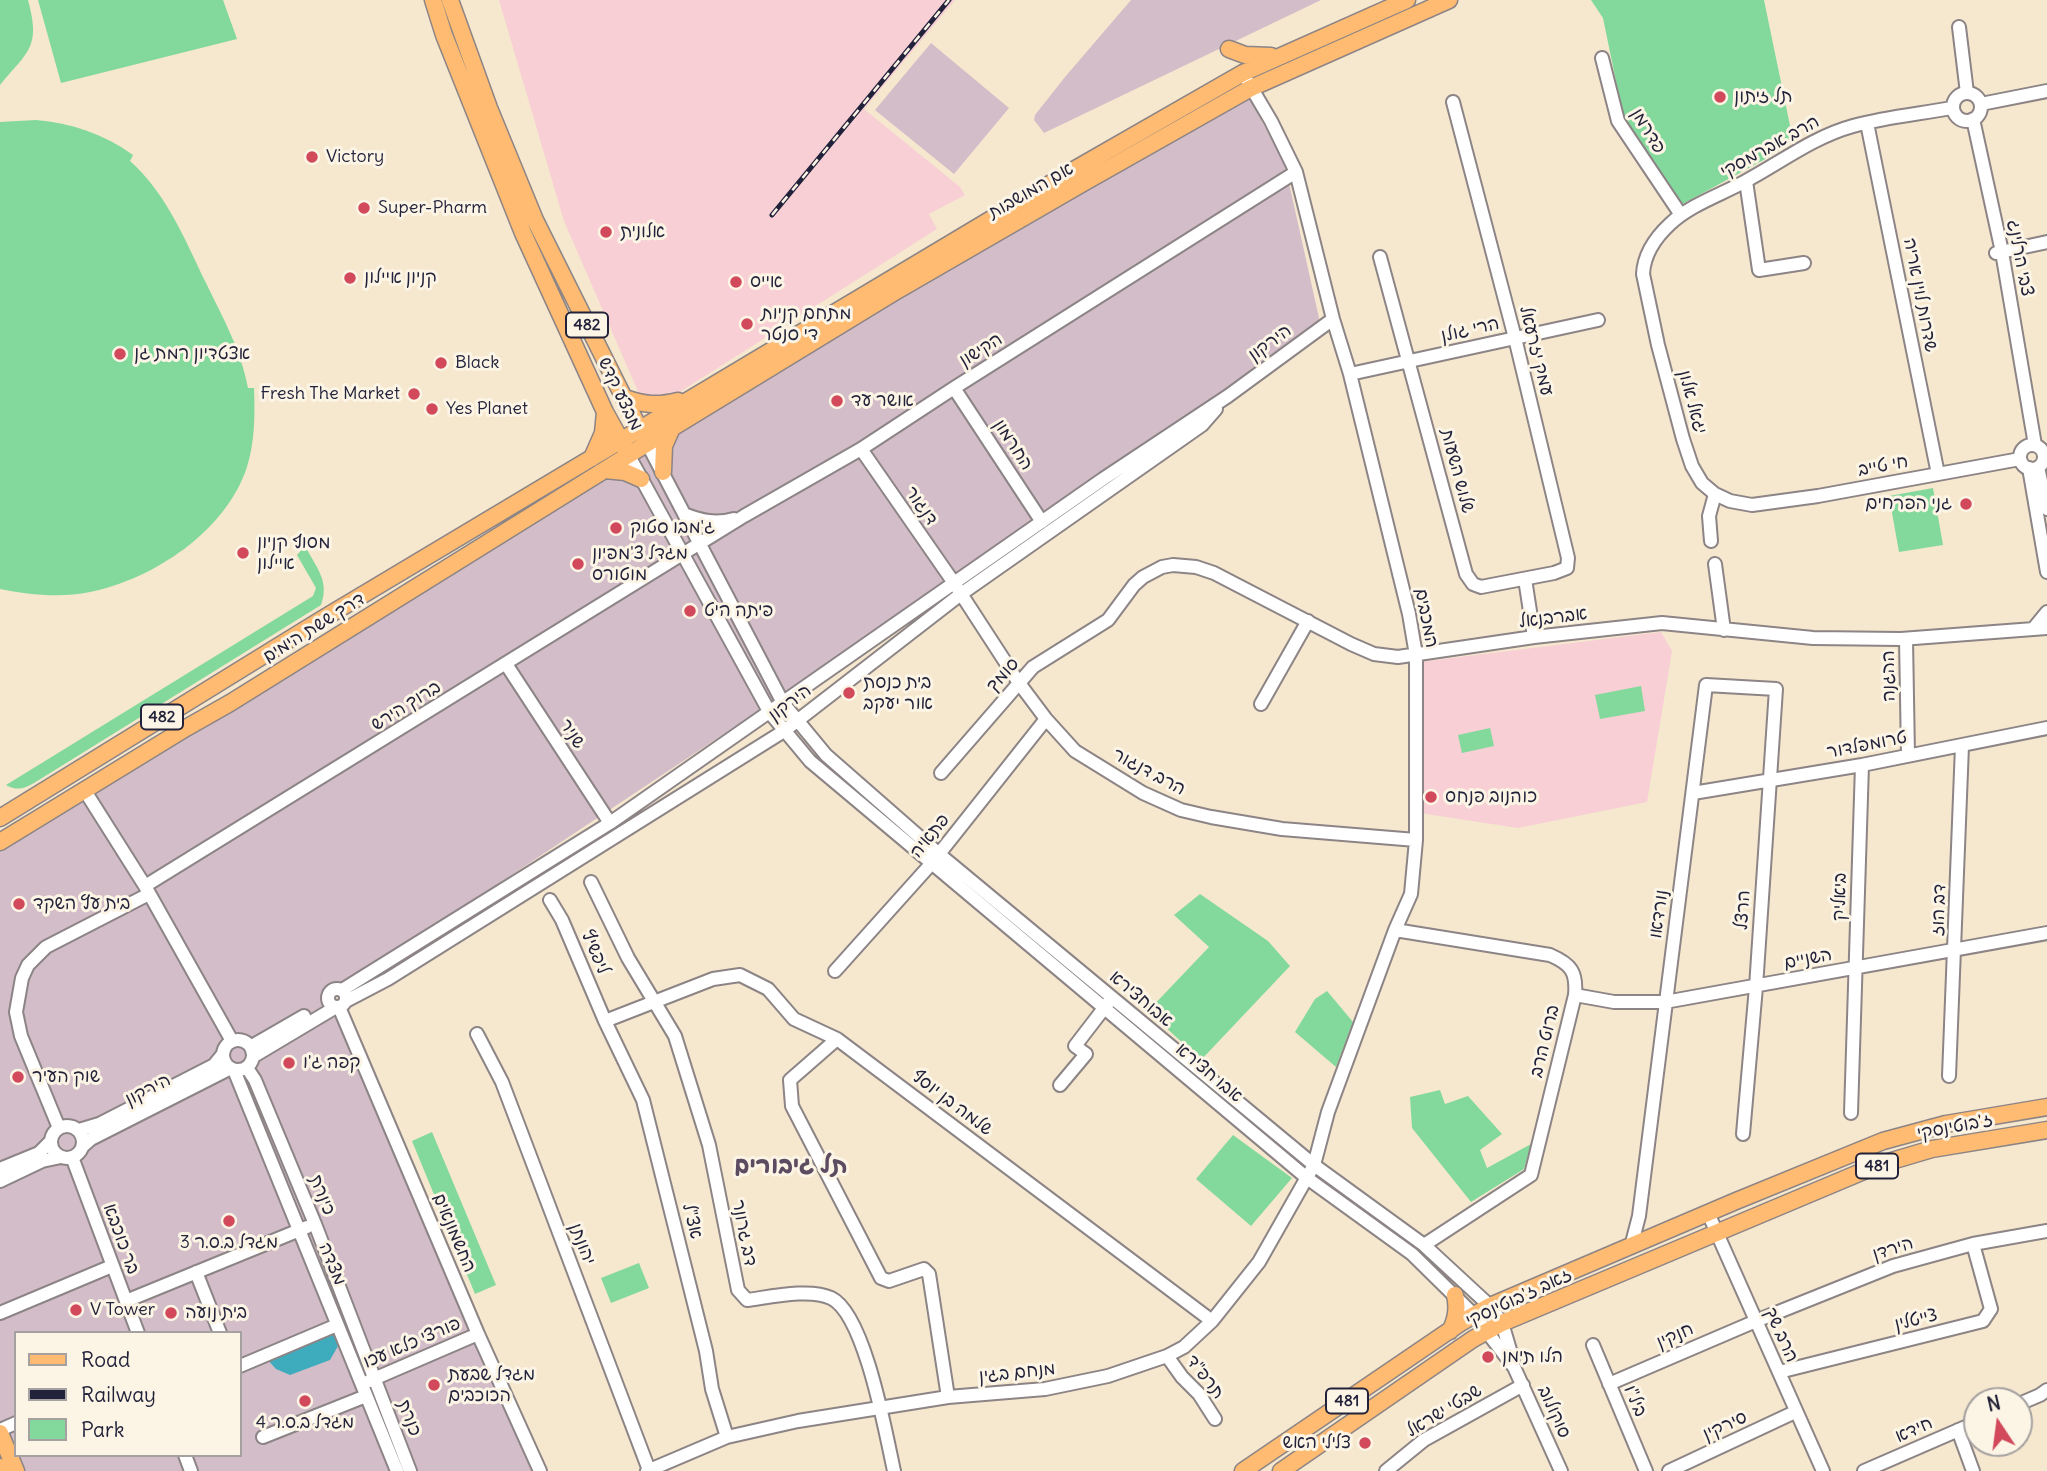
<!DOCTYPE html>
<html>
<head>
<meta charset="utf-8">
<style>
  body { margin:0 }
  #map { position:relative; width:2047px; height:1471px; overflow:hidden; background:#f6e7cf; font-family:Delius,sans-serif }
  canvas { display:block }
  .legend { position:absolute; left:14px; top:1331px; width:228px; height:126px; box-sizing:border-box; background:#fcf5e5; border:2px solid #a5a1a1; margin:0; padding:9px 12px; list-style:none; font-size:21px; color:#22223b }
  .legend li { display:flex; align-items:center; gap:14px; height:35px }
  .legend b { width:35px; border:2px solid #a5a1a1 }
  .north { position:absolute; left:1963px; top:1387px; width:70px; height:70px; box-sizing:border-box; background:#fcf5e5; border:2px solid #a5a1a1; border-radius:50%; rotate:347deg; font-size:19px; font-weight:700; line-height:28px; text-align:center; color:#22223b }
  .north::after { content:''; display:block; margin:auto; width:24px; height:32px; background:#d1495b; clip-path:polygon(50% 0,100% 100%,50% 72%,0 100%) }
</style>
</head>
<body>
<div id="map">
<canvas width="2047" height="1471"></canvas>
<ul class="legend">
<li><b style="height:9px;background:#febb71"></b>Road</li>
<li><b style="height:9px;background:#22223b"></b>Railway</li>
<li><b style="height:19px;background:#83d99c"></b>Park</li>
</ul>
<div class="north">N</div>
</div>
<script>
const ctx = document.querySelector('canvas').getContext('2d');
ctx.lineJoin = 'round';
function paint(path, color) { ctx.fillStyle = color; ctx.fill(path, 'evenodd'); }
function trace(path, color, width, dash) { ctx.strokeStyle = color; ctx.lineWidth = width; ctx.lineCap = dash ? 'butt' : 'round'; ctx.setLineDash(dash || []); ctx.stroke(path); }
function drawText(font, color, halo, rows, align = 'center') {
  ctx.font = font + ' Delius,"Playpen Sans Hebrew",sans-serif'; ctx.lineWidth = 6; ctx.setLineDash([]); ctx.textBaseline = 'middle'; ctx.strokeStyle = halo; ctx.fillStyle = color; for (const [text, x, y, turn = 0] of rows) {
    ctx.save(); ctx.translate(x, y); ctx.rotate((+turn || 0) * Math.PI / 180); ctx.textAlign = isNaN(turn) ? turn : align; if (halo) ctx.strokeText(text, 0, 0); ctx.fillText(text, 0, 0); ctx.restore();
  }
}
paint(new Path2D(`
  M499,0h456l-91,109 96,78 5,8 -36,19 8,15 -262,166 -19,3 -16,-2 -76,-175z
  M1661,632l11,19 -25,151 -129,26 -98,-15v-151z`), '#f7cfd4');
paint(new Path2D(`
  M1131,0h190l-277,133 -10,-13 1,-5 30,-38z
  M931,43l78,65 -55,66 -79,-64z
  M1248,95l37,70 38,171 -932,619 -65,39 73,155 138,322h-524l-13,-34v-590l949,-579zM16,1333h224v122h-224z`), '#d2bdc8');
paint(new Path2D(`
  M0,0h28c13,48 0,51 -28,85z
  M38,0h185l14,39 -176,44z
  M1591,0h173l29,140 -24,17 -90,49 -53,-76 -23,-112z
  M36,120c35,3 68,14 97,35l-3,6c37,33 55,79 76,122 17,35 35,67 42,105h6c1,27 1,53 -7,79 -21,64 -93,112 -157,125 -28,6 -62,3 -90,-3v-467z
  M1933,488l10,57 -44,7 -10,-56z
  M305,546c11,21 25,35 16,59l-287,178c-10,6 -17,8 -28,2l307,-189 3,-8 -19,-33z
  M1641,686l4,25 -45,8 -5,-24z
  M1490,728l4,18 -32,7 -4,-18z
  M1200,894l68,47 22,25 -89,94 -53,-49 61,-64 -35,-32z
  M1327,991l26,31 -17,45 -41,-35 20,-33z
  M1440,1090l5,14 23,-8 34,38 -22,16 7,18 44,-24 -7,25 -53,33 -59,-74 -2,-31z
  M432,1132l64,153 -21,9 -63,-153z
  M1233,1135l59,43 -41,48 -55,-47z
  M639,1263l10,25 -38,15 -10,-25z`), '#83d99c');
paint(new Path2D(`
  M333,1331l5,15 -8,14 -40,15 -14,-6 -9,-10z`), '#3facbe');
const minor = new Path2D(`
  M1959,27l8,66
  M1602,58l16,63 63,94
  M1953 107a14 14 0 1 1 28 0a14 14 0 1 1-28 0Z
  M1981,104l66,-13
  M1952,108c-33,6 -67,9 -99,18 -40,11 -73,37 -109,56 -24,13 -54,23 -74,42 -14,13 -26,30 -27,50l15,71 25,94 9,27 10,17 13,11 15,7 22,4 66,-9 202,-37
  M1973,119l29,133 33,193
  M1867,123l71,351
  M1746,181l13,89 45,-7
  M1996,253l51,-11
  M1380,257l86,317 7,10 8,3 73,-14 13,-5 1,-10 -53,-220 -62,-236
  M1350,374l248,-54
  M954,388l88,134
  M2020 457a12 12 0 1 1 24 0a12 12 0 1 1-24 0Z
  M648,445l135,258 43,52 113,99 375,311 110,80 66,61 12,17 11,37
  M861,449l93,134 65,100 27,36 29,32 68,42 38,17 30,7 71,12 134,11
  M629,456l141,257 40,48 497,417 105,76 62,61 40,52 47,104
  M2038,467l9,42
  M2029,468l18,104
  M684,514c17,7 32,10 50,5
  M1711,541l-2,-25 6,-22
  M1715,564l9,66
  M1525,579l9,58
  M2033,629l14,-17
  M1906,639l2,116
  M506,664l104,159
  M1261,704l47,-83
  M941,773l92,-106 75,-47 26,-35 9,-8 19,-10 11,-2 23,2 18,6 137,71 23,10 24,3 136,-20 128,-14 151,15 88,1 146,-11
  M85,791l60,95 87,155
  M1693,793l169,-28 185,-37
  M591,882l37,76 47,78 34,109 29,145 9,10c23,-3 63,-12 84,-2 34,16 55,137 63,173
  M145,886l599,-370 117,-67 93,-61 342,-216
  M550,900l12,20 43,101 38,79 63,251 6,38 15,48
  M1395,930l155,25c21,9 27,17 25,40l-44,180 -107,70
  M835,971l96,-107 115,-145
  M328 998a9 9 0 1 1 18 0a9 9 0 1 1-18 0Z
  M342,990l268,-167 493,-344 125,-83 105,-77
  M1575,995l39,7h51l382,-69
  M346,1001l42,-22 396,-248 177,-137 241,-169 14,-16
  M339,1007l139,327 62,137
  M605,1021l108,-42 27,-4 28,14 26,30 43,20 375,282
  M477,1034l25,48 147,388
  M837,1039l-47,41 2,26 89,172 8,3 35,-12 5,5 19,123
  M223 1055a15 15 0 1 1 30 0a15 15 0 1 1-30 0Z
  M252,1046l52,-30
  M254,1056l82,-49
  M247,1068l8,12 60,144 95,247
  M234,1070l163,401
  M1949,1076l13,-330
  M1060,1085l26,-31 -11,-8 33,-43
  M1851,1113l11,-348
  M51 1142a16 16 0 1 1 32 0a16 16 0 1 1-32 0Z
  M59,1128l-38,-92 -5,-24 6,-34 6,-13 18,-18 103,-53
  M79,1130l20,-6 115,-59 9,-11
  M83,1146l8,-7 140,-71
  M72,1157l66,176
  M0,1169l39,-16 12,-12
  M0,1181l42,-20 19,-4
  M1708,1213l115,258
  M1631,1247l8,-31 67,-531 70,4 -20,298 -13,147
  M196,1272l24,61
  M126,1301l181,-74
  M0,1313l112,-47
  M1593,1345l53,126
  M1167,1356l15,21 17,17 16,25
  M240,1366l97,-41
  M1779,1372l204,-51 8,-12 -18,-65
  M369,1381l109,-47
  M1609,1384l147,-63 137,-55 80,-22 74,-13
  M2019,1404l21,-9 7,-5
  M0,1430l16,-7
  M1958,1430l15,41
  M263,1437l103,-41
  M185,1455l6,16
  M647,1471l80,-34 71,-16 150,-24 97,-8 63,-13 59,-20 17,-9 28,-26 47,-59 55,-97 14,-53 67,-182 16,-36 5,-54v-185l-7,-41 -59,-240 -17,-55 -37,-147 -25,-51 -23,-39
  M1386,1471l38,-31 99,-55
  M1669,1471l126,-59
  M1864,1471l113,-49`);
const major = new Path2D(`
  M433,0l11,35 79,198 82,179 20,36
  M450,0l39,108 46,112 108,216
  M1229,49l16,6 26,1
  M625,398c19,7 33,8 53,3
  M592,458l11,-25 2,-21
  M605,470l20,2 16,7
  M663,472l1,-26 8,-18
  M0,818l324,-200 741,-443 178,-102 164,-73
  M0,842l186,-114 44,-25 442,-275 226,-138 185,-107 168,-95 198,-88
  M1450,1331c7,-12 8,-23 5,-36
  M0,1433l16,38
  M0,1467l2,4
  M1243,1471l219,-149 28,-16 246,-105 147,-60 63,-17 101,-17
  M1281,1471l192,-132 29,-16 376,-158 54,-16 115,-19`);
trace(minor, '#8c8485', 16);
trace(major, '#8c8485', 19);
trace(minor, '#fff', 12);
trace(major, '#febb71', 16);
const rail = new Path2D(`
  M772,215l177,-215`);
trace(rail, '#22223b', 5);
trace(rail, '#fcf5e5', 2.5, [8]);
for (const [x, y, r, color] of [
  [1720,97,7,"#d1495b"],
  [312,157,7,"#d1495b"],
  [364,208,7,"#d1495b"],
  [606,232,7,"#d1495b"],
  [350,278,7,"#d1495b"],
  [736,282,7,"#d1495b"],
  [747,324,7,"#d1495b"],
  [120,354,7,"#d1495b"],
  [441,363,7,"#d1495b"],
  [414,394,7,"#d1495b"],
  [837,401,7,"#d1495b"],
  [432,409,7,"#d1495b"],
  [1966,504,7,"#d1495b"],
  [616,528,7,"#d1495b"],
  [243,553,7,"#d1495b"],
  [578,564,7,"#d1495b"],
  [690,611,7,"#d1495b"],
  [849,693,7,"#d1495b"],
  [1431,797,7,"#d1495b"],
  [19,904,7,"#d1495b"],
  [289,1063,7,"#d1495b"],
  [18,1077,7,"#d1495b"],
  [229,1221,7,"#d1495b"],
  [76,1310,7,"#d1495b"],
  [171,1313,7,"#d1495b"],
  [1488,1357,7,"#d1495b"],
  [434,1385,7,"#d1495b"],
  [305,1401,7,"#d1495b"],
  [1365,1443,7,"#d1495b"]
]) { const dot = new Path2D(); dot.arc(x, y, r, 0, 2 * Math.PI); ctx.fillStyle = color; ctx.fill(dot); trace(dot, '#fcf5e5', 2.5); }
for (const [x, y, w] of [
  [587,325,42],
  [162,717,42],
  [1877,1166,42],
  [1347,1401,42]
]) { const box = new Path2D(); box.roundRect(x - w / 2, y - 12.5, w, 25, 5); ctx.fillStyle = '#fcf5e5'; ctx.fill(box); trace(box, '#22223b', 2); }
drawText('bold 16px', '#22223b', null, [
  ["482",587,325],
  ["482",162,717],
  ["481",1877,1166],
  ["481",1347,1401]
]);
drawText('18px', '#22223b', '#fcf5e5', [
  ["תל זיתון",1734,97],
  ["Victory",326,157],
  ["Super-Pharm",378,208],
  ["אלונית",620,232],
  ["קניון איילון",364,278],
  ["אייס",750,282],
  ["מתחם קניות",761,314],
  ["די סנטר",761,335],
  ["אצטדיון רמת גן",134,354],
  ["Black",455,363],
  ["Fresh The Market",400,394,"right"],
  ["אושר עד",851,401],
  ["Yes Planet",446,409],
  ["גני הפרחים",1952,504,"right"],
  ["ג'מבו סטוק",630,528],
  ["מסוף קניון",257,543],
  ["איילון",257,564],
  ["מגדל צ'מפיון",592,554],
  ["מוטורס",592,575],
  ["פיתה היט",704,611],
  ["בית כנסת",863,683],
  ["אור יעקב",863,704],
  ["כוהנוב פנחס",1445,797],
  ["בית עץ השקד",33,904],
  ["קפה ג'ו",303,1063],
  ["שוק העיר",32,1077],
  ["מגדל ב.ס.ר 3",229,1243,"center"],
  ["V Tower",90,1310],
  ["בית נועה",185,1313],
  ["הלו תימן",1502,1357],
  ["מגדל שבעת",448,1375],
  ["הכוכבים",448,1396],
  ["מגדל ב.ס.ר 4",305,1423,"center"],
  ["צלילי האש",1351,1443,"right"]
], 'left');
drawText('18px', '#22223b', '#fcf5e5', [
  ["פדרמן",1648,131,59],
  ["הרב אברמסקי",1770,147,-29],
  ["אם המושבות",1031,191,-30],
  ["צבי הרלינג",2020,258,79],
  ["שדרות לוין אריה",1920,295,79],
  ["הרי גולן",1470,330,-13],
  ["הירקון",1270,343,-36],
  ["הקישון",981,350,-32],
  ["עמק יזרעאל",1536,351,76],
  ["מבצע קדש",620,394,64],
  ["יגאל אלון",1692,402,75],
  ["החרמון",1013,445,57],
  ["חי טייב",1883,466,-10],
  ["שלוש השעות",1457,471,75],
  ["דנגור",921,506,55],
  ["המכבים",1426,618,79],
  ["אברבנאל",1553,618,-7],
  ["דרך ששת הימים",314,628,-32],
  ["סומך",1003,675,-48],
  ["ההגנה",1889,676,-91],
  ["הירקון",790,703,-37],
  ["ברוך הירש",406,706,-32],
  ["שניר",572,734,57],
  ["טרומפלדור",1867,745,-11],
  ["הרב דנגור",1149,772,28],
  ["פתאיה",930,836,-51],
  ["ביאליק",1840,897,-88],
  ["הרצל",1743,910,-86],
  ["דב הוז",1939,910,-88],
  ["נורדאו",1659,914,-82],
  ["ליפשיץ",595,952,67],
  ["השניים",1808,959,-11],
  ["אבוחצירא",1141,999,40],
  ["ברוט הרב",1545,1041,-76],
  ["אבו חצירא",1209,1073,40],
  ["הירקון",148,1090,-27],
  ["שלמה בן יוסף",952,1103,37],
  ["ז'בוטינסקי",1955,1127,-11],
  ["כינרת",322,1195,68],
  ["אצ\"ל",692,1221,76],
  ["החשמונאים",454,1233,67],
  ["דב גרונר",744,1233,79],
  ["בר כוכבא",121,1239,70],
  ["יהונתן",582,1244,69],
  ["הירדן",1893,1249,-18],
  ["מצדה",332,1264,68],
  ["זאב ז'בוטינסקי",1519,1298,-25],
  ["צייטלין",1916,1320,-14],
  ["הרב שך",1781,1335,66],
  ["חנקין",1675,1336,-24],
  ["פורצי כלא עכו",412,1343,-23],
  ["מנחם בגין",1017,1373,-6],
  ["תרפ\"ד",1205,1377,52],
  ["ביל\"ו",1635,1401,67],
  ["שבטי ישראל",1444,1411,-31],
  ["סוקולוב",1554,1412,66],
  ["כנרת",409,1418,69],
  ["סירקין",1725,1426,-25],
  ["חידא",1914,1430,-24]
]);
drawText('bold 24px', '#5d4b61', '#fcf5e5', [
  ["תל גיבורים",791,1166]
]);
</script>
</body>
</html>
